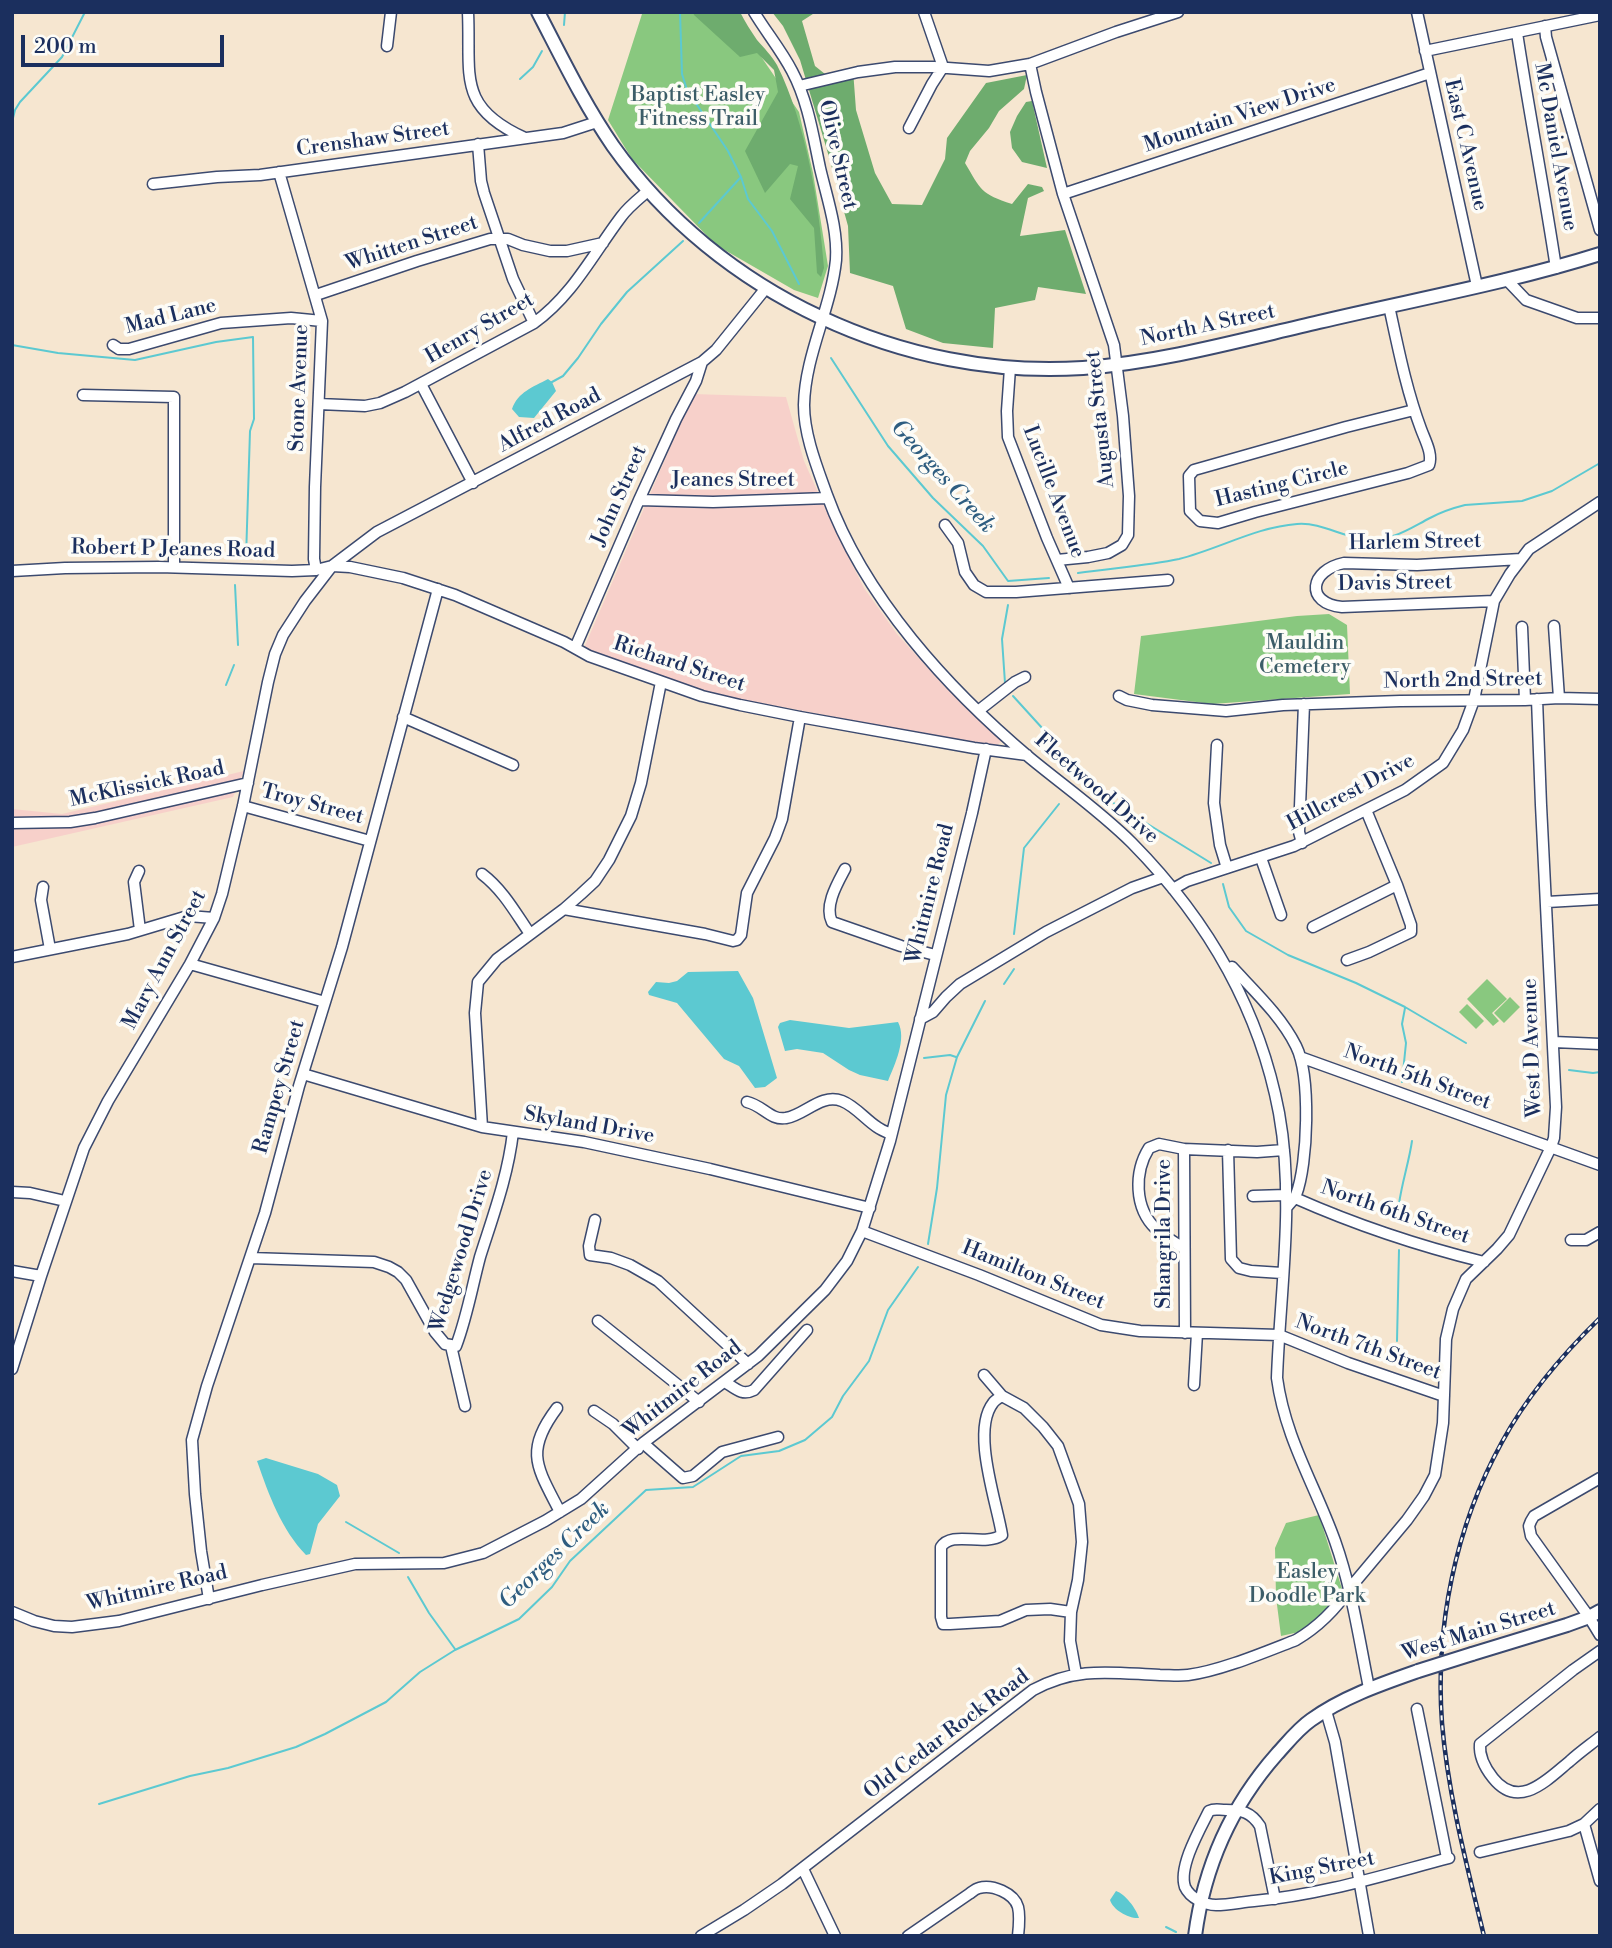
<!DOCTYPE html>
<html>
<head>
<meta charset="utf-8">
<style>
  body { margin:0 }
  #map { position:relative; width:1612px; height:1948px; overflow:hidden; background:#f6e6d0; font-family:"Libre Bodoni",serif }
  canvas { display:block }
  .frame { position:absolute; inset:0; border:14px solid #1b2f5e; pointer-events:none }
  .scale { position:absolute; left:21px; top:35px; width:203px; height:32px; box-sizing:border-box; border:4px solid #1b2f5e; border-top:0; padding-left:9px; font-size:21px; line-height:24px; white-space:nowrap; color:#1b2f5e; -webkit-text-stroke:5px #fdfcf7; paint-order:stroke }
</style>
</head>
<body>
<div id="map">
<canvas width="1612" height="1948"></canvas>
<div class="frame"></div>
<div class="scale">200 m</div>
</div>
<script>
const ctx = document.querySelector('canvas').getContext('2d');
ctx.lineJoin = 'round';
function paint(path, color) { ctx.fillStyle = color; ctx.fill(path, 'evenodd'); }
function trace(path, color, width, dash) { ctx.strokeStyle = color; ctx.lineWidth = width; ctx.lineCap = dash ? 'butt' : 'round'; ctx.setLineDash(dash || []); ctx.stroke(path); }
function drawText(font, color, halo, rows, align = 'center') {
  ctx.font = font + ' "Libre Bodoni",serif'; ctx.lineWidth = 7; ctx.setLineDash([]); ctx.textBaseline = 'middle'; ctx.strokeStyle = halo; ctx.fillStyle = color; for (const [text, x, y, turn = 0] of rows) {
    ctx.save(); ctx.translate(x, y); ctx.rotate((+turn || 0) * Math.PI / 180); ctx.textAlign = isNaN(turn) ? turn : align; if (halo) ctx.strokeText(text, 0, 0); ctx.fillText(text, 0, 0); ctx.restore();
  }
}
paint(new Path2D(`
  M693,394l93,3 18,64 30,67 30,60 33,46 47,52 58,55 -6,5 -49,-8 -239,-45 -52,-17 -72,-28z
  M244,771l-11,26 -221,50v-38l50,5z`), '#f7d0ca');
paint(new Path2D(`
  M662,12h43l44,27 50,73 14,61 15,93 -10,32 -24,-8 -78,-45 -84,-86 -24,-39 34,-106z
  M1329,614l18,11 3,69 -138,10 -78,-10 7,-58 156,-20z
  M1487,979l20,20 -15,14 7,8 -6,5 -26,-27z
  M1510,997l10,10 -16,16 -10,-10z
  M1467,1004l17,17 -8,8 -17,-17z
  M1319,1515l24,77 -21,24 -23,16 -18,4 -5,-39 -1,-49 11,-25z`), '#89c87f');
paint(new Path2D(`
  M693,12h47c5,10 11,19 17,28 7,8 15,16 20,25 29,58 42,138 47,203l-3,9 -4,-4 -3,-45 -24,-29 8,-33 -8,-2 -25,29 -20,-42 33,-59 -4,-22 -17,-17 -17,4 -46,-42z
  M772,12h44l-14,9 13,45 10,8 28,-4 3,40 19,63 17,31 30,1 23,-46 2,-21 39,-55 41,-8 -3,14 -25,22 -10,17 -19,23 -5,12c16,27 16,31 47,41l16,-20 14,3 2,4 -16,7 -8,38 45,-6 21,64 -48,-7 -3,13 -40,8 -2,40 -50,-5 -37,-14 -13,-43 -43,-13 -2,-47 -21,-76 -27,-90 -17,-34z
  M1032,101l15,67 -25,-6 -10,-14 -2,-16 7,-16 9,-14z`), '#6eac6e');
paint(new Path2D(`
  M548,379l4,3 4,9 -22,27 -15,-1 -7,-8c6,-17 21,-22 36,-30z
  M738,971l15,27 24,80 -12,9 -10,1 -16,-22 -15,-7 -47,-56 -28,-8 -1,-3 8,-10 13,1 8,-2 11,-9z
  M790,1020l59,8 49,-6c9,17 -3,42 -10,59l-28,-6 -11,-5 -26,-17 -26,-4 -12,2 -7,-24 2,-4z
  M266,1458l52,16 19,11 3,11 -22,28 -8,30 -4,1c-25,-26 -37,-60 -49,-94z
  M1116,1891c9,3 20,17 23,27 -10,1 -26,-8 -29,-18z`), '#5cc9d1');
trace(new Path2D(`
  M680,12l2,62 5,16 41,61 13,26 7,22 24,32 27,53
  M564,25l1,-13
  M520,79l13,-12 9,-16
  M12,122l3,-12 5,-8 42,-45 23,-45
  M12,194v14
  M699,223l42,-46
  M12,345l46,8 77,7 81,-18 37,-5 1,82 -4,12 -4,127
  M831,358l57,88 45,52 50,48 25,35 41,-3
  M552,382l11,-6 15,-18 23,-34 26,-32 56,-51
  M1078,573c33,-5 68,-7 101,-14 40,-10 77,-32 118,-35 25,-2 44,13 68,15 28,2 42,-9 65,-21 11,-6 23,-10 35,-13l57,-4 30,-10 48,-28
  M235,585l3,60
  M1005,683l-3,-44 6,-34
  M226,685l8,-20
  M1013,696l40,44 7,14 20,25 32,23 99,61
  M1223,884l6,23 17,24 42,24 68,28 49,24 61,36
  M1014,934l10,-86 35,-44
  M1004,984l10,-15
  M924,1058l26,-3 6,2
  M1569,1070l24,3 7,-1
  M1402,1082l4,-39 -4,-19 3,-16
  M1399,1204c3,-22 10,-42 13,-63
  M928,1244l9,-56 9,-93 11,-38 28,-56
  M1397,1341l2,-91
  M346,1522l53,31
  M408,1577l21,36 26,36
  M99,1804l91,-28 38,-8 68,-21 29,-13 61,-32 34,-30 35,-22 64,-31 33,-32 18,-26 76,-71 47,-3 48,-31 38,-5 26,-11 27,-23 11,-21 26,-35 19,-51 30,-43
  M1166,1927l10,5`), '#5cc9d1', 2);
const minor = new Path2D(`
  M468,12c3,63 -12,95 57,126
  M754,12c12,20 27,38 38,59 16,30 21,64 28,97 7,30 18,61 16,92 -5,49 -31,95 -32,145 0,30 13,62 23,90 37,102 121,194 203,263 34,28 71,54 102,85 75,76 127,164 147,270 16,88 1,177 -2,265 8,60 38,107 58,163 17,48 24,98 34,147
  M1417,12l60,274
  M1545,26l1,11 54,193
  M1517,33c12,78 27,156 39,235
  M387,46l4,-34
  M1425,51l175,-36
  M1030,64l6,28 27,102 51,151 9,71 6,80 -1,39 -6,10 -14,8 -20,4 -31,3
  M799,86l59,-14 37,-5h39l55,4 41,-7 86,-32 62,-20
  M909,128l23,-44 11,-17 -19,-55
  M478,144l3,37 3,12 29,86 21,44
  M279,172l43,149 -7,166 -1,72 2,11
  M153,184l64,-7 43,-2 303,-42 34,-11
  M1063,194l367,-121
  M1506,279l20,21 51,18h23
  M316,295l101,-34 73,-22h18l15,6 27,6h17l36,-8
  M1389,306c9,41 17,83 32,123 4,11 12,25 8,36l-21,8 -153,39 -37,11 -18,-2 -10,-10 -1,-35 5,-6 152,-43 68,-17
  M113,345l6,4h10l92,-26 70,-5 31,3
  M1010,368l-3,43 1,26 39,101 22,50
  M421,384l52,99
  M83,395l91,2v170
  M319,404l46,2 15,-3 25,-11 129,-69c39,-28 59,-69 87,-106 8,-11 19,-19 28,-27
  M639,500l74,2 115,-4
  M945,525l13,18 7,29 9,13 12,7h30l152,-12
  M12,571l53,-3 94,-1 133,4 24,-1 16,-4 18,1 53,11 52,17 109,47 25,14 113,40 38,9 60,12 174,31 53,7
  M1494,601l-152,6c-38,-4 -32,-37 2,-44l73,2 104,-6
  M1554,626l5,72
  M1522,627l3,73
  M575,648l64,-148 37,-81 20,-38 6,-19
  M1119,696l8,4 25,5 74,6 57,-6 117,-4 125,-1 34,-2 41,1
  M978,711l37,-29 10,-5
  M403,717l110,48
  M1217,745l-3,58 6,42 7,23
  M243,806l127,35
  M12,823l58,-1 25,-4 153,-35
  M1302,843l-3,-11 5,-128
  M1261,858l20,57
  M845,869c-8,15 -21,37 -13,53l69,24 34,9
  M139,871l-5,11 6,48
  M482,874c21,16 33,38 48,60
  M43,887l-2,13 9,49
  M1173,889l14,-8 107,-35 111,-56 38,-27 20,-33 11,-30 20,-99 16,-27 19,-25 71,-47
  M1547,902l53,-3
  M564,909l141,25 28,7 4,-1 4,-5 6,-42 28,-55 7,-19 18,-102
  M1313,927l84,-42
  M12,957l116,-23 60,-18 26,2
  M1347,960l22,-8 42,-20v-7l-14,-40 -31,-75
  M190,964l135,38
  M1232,967c22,24 49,49 64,79 15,30 12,118 0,149 -2,5 -6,8 -9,12
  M920,1019l13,-7 13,-15 14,-13 86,-52 86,-44 31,-11
  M1554,1042l46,2
  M1300,1057l300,108
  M303,1074l179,53 102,15 126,27 160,39
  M747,1102c15,3 24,19 39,16 19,-3 35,-25 56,-17 13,5 23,18 35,26 4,3 9,5 14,7
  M482,1127l-7,-114 3,-31 19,-23 67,-50 17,-15 14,-13 14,-21 22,-44 10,-33 20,-101
  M1228,1150l3,109 8,9 12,3 31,2
  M12,1192l18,1 35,8
  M1253,1196l33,-1
  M1295,1198c61,27 124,48 189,64
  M595,1220l-6,26 1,9 21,3 19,7 28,16 90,83
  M862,1231l117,44 122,50 39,6 139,4 69,28 96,33
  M1571,1240h15l14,-8
  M1183,1248c-9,-6 -19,-12 -27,-19 -22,-21 -22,-57 -7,-81l10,-4 25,5
  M250,1258l124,4 15,5 9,5 8,8 29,52 10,12 11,2c11,-29 16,-59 24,-89 13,-41 28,-81 33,-125
  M12,1271l29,5
  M598,1321l101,81
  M1185,1333l-1,-184 73,3 27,-2
  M451,1346l14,60
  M12,1369l29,-93 43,-128 24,-47 82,-137 24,-46 8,-24 21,-88 25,-124 7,-28 8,-19 22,-34 27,-35 45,-34 325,-170 14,-12 50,-62
  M984,1375l18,21 22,12 19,19 15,19 21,58 3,38 -4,38 -7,32 -1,29 6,33
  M725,1382c11,7 17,14 29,8l53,-60
  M1194,1385l3,-52
  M1002,1396c-3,2 -7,4 -9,7 -22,28 4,100 9,132 -18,12 -50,-5 -61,12v70l2,7h7l50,-3 26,-11 24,-1 21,3
  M557,1408c-33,44 -20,59 3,104
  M594,1411l19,13 25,25
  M643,1443l40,35 10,-2 29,-24 56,-15
  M1600,1478l-66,38 -3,5 -2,5 2,10 58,81 11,18
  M209,1599l-8,-48 -6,-57 -3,-54 15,-54 58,-173 34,-127 43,-139 96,-358
  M12,1612l22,9 20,5 18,1 47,-6 143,-36 93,-21 89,-1 39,-10 62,-32 36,-22 62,-56 115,-87 67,-66 22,-29 15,-30 28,-90 82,-328 14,-64
  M1600,1651l-27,19 -93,74c-1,12 5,24 13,34 26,33 55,1 77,-17 10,-9 20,-16 30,-24
  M1417,1709l30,149
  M1326,1711l9,31 34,194
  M1584,1824l16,57
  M1480,1852l89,-21 15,-7 16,-15
  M803,1869l32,67
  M1275,1899l-15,-73c-9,-14 -18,-16 -34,-16 -7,0 -11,-2 -17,1 -9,18 -31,56 -24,76 5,11 20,18 31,18 13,0 26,-3 38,-4 67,-6 130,-26 195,-43
  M701,1936l43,-26 38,-26 251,-194c44,-24 79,-17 127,-15 9,0 19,1 28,0 32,-4 77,-23 108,-35 22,-13 40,-31 54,-52l57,-68 17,-24 11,-21 8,-52 3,-84 7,-30 13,-30 31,-30 12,-14 42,-88 3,-9 2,-31 -15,-302 -4,-106
  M908,1936l61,-42c3,-2 6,-5 10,-6 13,-4 35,5 39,19 2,8 1,20 0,29`);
const major = new Path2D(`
  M538,12c24,46 46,92 75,134 105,148 291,234 470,222 80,-6 158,-28 236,-46 93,-22 189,-39 281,-68
  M1472,1654l95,-29 22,-8 11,-6
  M1195,1936c9,-69 36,-130 82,-182 11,-12 21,-25 34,-34 32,-23 70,-36 107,-49`);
trace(minor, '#3c4a6f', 13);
trace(major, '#3c4a6f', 16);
trace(minor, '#fff', 10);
trace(major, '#fff', 12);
const rail = new Path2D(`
  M1484,1936c-17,-70 -36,-141 -42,-213 -7,-96 13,-196 60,-281 25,-46 61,-88 98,-124`);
trace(rail, '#1b2f5e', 4.5);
trace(rail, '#fdfcf7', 2, [5]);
const majorBridge = new Path2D(`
  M1418,1671l54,-17`);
trace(majorBridge, '#3c4a6f', 16, []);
trace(majorBridge, '#fff', 12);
drawText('21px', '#3c5d68', '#fdfcf7', [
  ["Baptist Easley",698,96],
  ["Fitness Trail",698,120],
  ["Mauldin",1305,644],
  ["Cemetery",1305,668],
  ["Easley",1307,1573],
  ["Doodle Park",1307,1597]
]);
drawText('21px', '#1b2f5e', '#fdfcf7', [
  ["Mountain View Drive",1240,116,-18],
  ["Crenshaw Street",373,140,-8],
  ["East C Avenue",1465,145,77],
  ["Mc Daniel Avenue",1555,147,80],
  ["Olive Street",837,155,77],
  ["Whitten Street",412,244,-18],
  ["Mad Lane",171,317,-14],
  ["North A Street",1208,326,-12],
  ["Henry Street",480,329,-30],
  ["Stone Avenue",300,388,-88],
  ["Augusta Street",1101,419,-96],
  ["Alfred Road",550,421,-28],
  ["Jeanes Street",733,481],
  ["Hasting Circle",1282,485,-14],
  ["Lucille Avenue",1053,492,69],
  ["John Street",620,496,-66],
  ["Harlem Street",1415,543,-1],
  ["Robert P Jeanes Road",173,550,1],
  ["Davis Street",1395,584,-1],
  ["Richard Street",679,665,18],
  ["North 2nd Street",1463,681,-1],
  ["McKlissick Road",147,785,-12],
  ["Fleetwood Drive",1096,789,41],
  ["Hillcrest Drive",1351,793,-28],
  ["Troy Street",312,805,15],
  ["Whitmire Road",931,894,-76],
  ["Mary Ann Street",165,960,-62],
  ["West D Avenue",1533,1048,-92],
  ["North 5th Street",1417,1078,20],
  ["Rampey Street",280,1087,-74],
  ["Skyland Drive",589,1126,10],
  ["North 6th Street",1395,1213,19],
  ["Shangrila Drive",1165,1234,-90],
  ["Wedgewood Drive",462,1251,-73],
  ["Hamilton Street",1033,1276,22],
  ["North 7th Street",1368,1348,20],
  ["Whitmire Road",683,1390,-38],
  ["Whitmire Road",157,1589,-13],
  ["West Main Street",1479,1632,-17],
  ["Old Cedar Rock Road",947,1735,-37],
  ["King Street",1322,1869,-11]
]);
drawText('italic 23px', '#2e5d80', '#fdfcf7', [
  ["Georges Creek",942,477,48],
  ["Georges Creek",555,1556,-44]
]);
</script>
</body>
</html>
